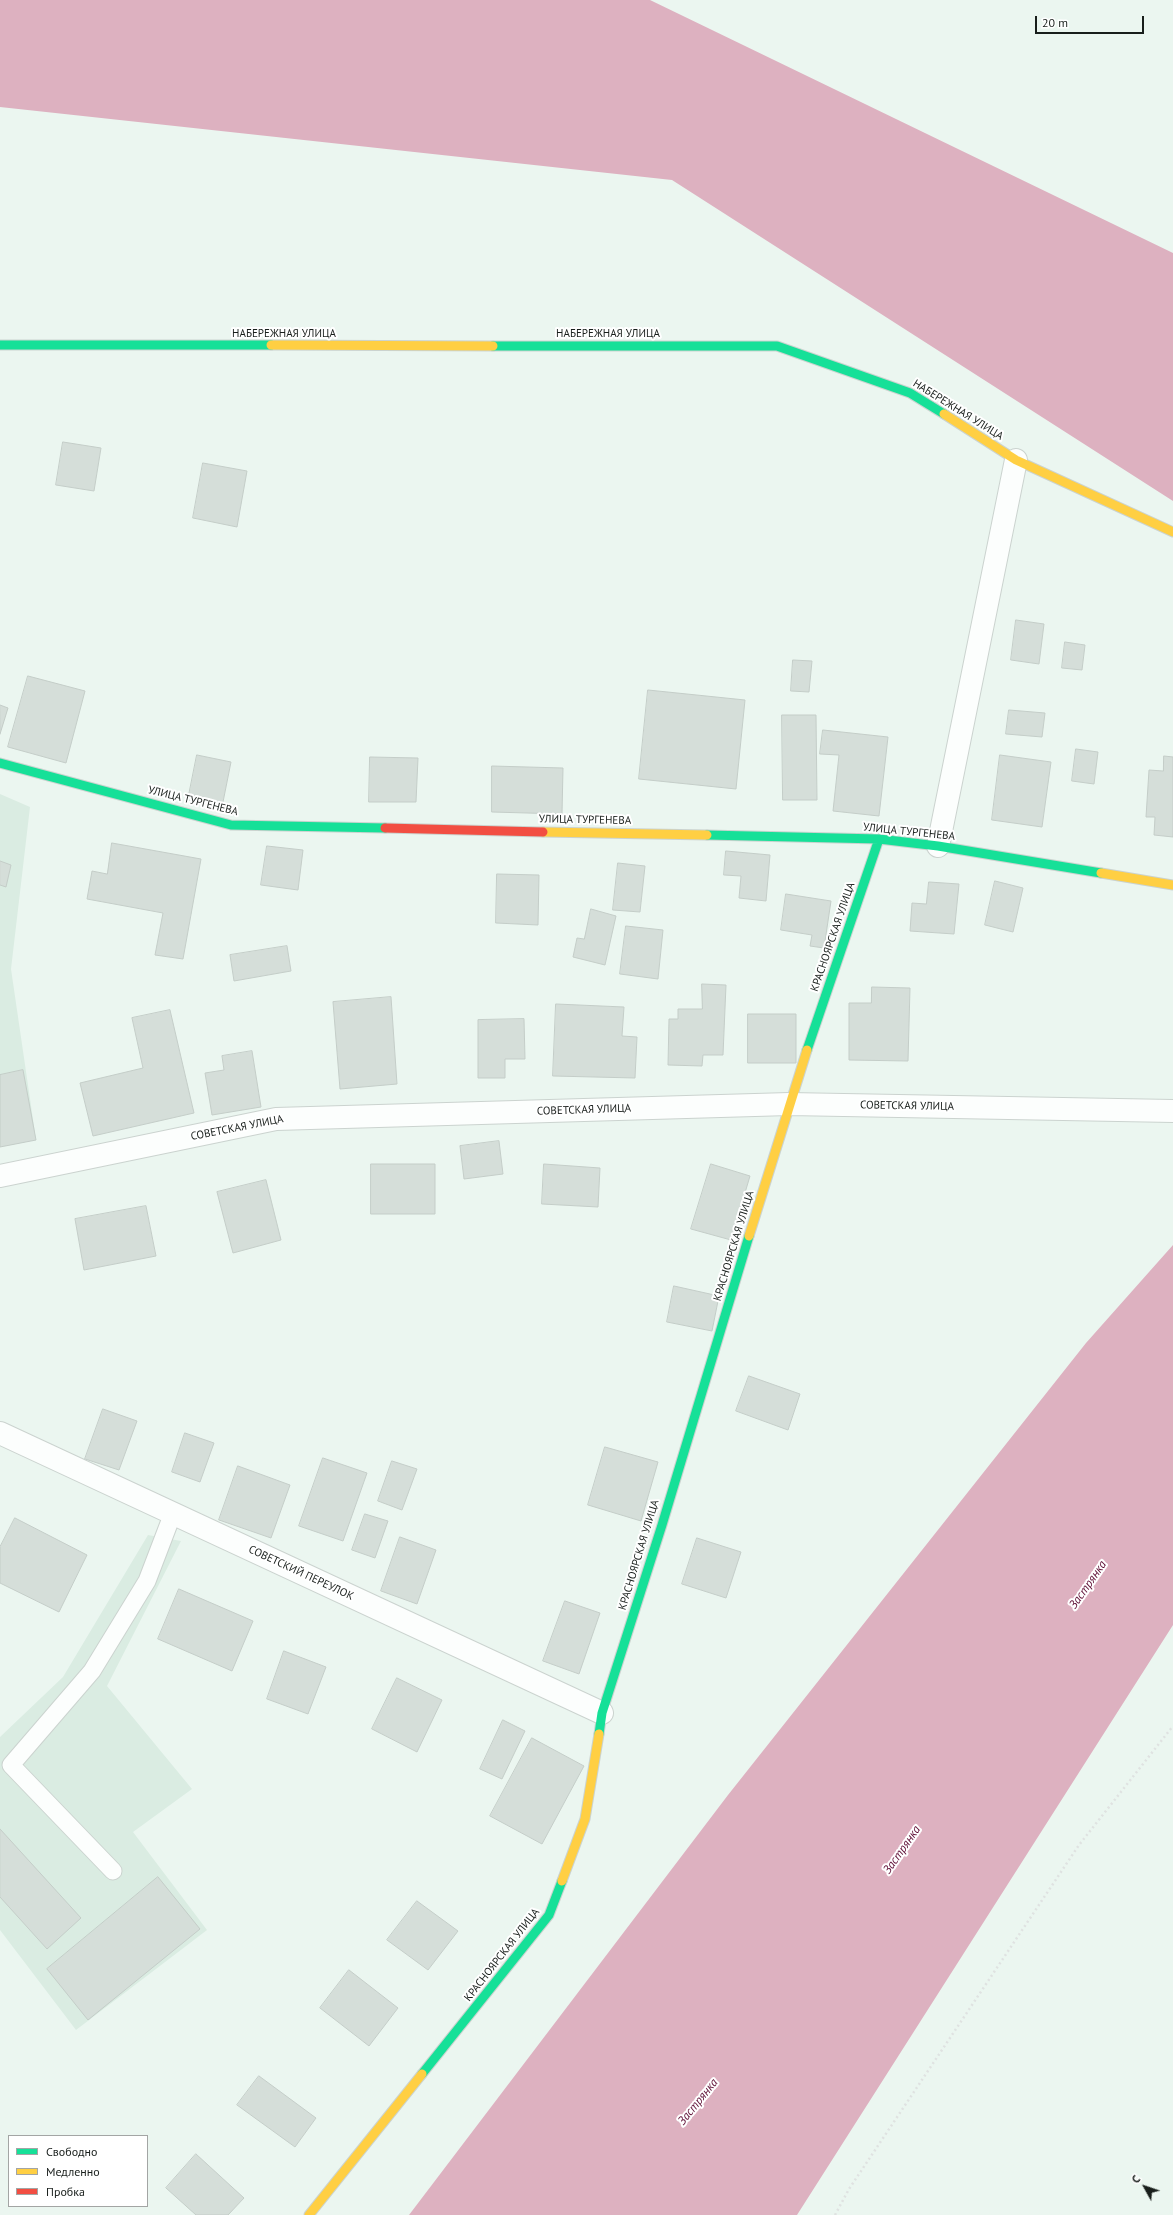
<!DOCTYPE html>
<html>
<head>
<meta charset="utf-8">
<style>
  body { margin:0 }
  #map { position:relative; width:1173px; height:2215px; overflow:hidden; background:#ebf6f0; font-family:"PT Sans",sans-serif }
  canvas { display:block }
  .legend { position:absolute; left:8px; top:2135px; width:140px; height:72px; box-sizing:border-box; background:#fff; border:1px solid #a3a5a4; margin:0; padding:5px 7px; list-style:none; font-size:12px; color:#181e1b }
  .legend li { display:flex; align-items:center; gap:8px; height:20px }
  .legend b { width:20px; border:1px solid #a3a5a4 }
  .north { position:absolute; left:1125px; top:2167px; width:40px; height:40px; -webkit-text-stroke:3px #fff; paint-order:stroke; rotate:310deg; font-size:11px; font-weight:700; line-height:16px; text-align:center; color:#181e1b }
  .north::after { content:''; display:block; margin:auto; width:14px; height:18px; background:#181e1b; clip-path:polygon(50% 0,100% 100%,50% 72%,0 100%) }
  .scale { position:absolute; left:1035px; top:16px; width:109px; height:18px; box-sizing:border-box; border:2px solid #181e1b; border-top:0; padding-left:5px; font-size:12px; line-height:14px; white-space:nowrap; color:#181e1b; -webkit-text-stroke:3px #fff; paint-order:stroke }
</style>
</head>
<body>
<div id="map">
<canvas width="1173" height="2215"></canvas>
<ul class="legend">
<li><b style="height:5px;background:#16e098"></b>Свободно</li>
<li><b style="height:5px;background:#ffcf43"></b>Медленно</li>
<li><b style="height:5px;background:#f24e42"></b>Пробка</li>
</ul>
<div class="north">С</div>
<div class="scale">20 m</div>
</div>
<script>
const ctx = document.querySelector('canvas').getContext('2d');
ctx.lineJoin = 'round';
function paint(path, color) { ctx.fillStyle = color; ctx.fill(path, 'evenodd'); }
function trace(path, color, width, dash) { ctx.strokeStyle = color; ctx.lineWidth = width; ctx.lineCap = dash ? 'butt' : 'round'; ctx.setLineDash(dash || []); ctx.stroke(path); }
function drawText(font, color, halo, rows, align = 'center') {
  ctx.font = font + ' "PT Sans",sans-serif'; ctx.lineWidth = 4; ctx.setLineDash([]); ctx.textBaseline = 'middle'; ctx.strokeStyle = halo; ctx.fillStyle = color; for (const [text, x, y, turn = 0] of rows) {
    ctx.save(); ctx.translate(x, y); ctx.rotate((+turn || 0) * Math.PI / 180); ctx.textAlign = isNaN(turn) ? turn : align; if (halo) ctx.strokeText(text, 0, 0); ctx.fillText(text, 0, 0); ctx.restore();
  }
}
paint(new Path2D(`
  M0,794l30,13 -19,162 25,171 -36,7z
  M148,1535l33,6 -74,145 85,103 -59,43 74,98 -131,100 -76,-100v-193l63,-60z`), '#daece2');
paint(new Path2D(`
  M0,0h650l523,253v248l-501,-321 -672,-73z
  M1173,1245v380l-376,590h-388l319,-420 358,-452z`), '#ddb1c0');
const building = new Path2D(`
  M63,442l38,6 -7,43 -38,-6z
  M203,463l44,8 -10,56 -44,-9z
  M1016,620l28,4 -5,40 -28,-4z
  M1065,642l20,3 -3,25 -20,-2z
  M793,660l19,1 -3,31 -18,-1z
  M28,676l57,15 -19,72 -58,-16z
  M648,690l97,10 -9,89 -97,-10z
  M0,705l8,3 -8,26z
  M1009,710l36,3 -3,24 -36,-3z
  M782,715h34l1,85h-34z
  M823,730l65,7 -9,79 -46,-5 6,-56 -19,-1z
  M1076,749l22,3 -4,32 -22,-3z
  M197,755l34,7 -9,45 -34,-7z
  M1000,755l51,7 -9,65 -50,-7z
  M1164,756l9,1v80l-19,-2 1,-18h-9l3,-47 14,1z
  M370,757l48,1 -2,44h-47z
  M492,766l71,2 -1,46 -70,-2z
  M112,843l89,16 -18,100 -28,-4 8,-42 -76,-14 5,-28 15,3z
  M267,846l36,4 -5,40 -37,-5z
  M726,851l44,4 -4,46 -27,-3 2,-22 -17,-1z
  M0,861l11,4 -5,22 -6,-2z
  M618,863l27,3 -5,46 -27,-2z
  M497,874l42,1 -1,50 -42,-2z
  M995,881l28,7 -10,44 -28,-7z
  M929,882l30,2 -5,50 -44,-3 2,-28 14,1z
  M786,894l45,7 -7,47 -14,-2 2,-11 -31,-5z
  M591,909l25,7 -11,49 -32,-8 4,-19 7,1z
  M626,926l37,4 -5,49 -38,-5z
  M287,946l4,25 -57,10 -4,-26z
  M702,984l24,1 -3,70h-20l-1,11 -34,-1 1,-46h9v-10h24z
  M872,987l38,1 -2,73 -59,-1v-57h22z
  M391,997l6,87 -57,5 -7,-87z
  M556,1004l68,3 -2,29 15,1 -2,41 -82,-2z
  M170,1010l24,103 -101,23 -13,-53 63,-15 -11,-50z
  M748,1014h48v49h-48z
  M524,1019l1,40h-20v19h-27v-58z
  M252,1051l9,56 -49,8 -7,-42 19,-3 -2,-14z
  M23,1070l13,70 -36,7v-72z
  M499,1141l4,33 -39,5 -4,-33z
  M371,1164h64v50h-64z
  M544,1164l56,4 -2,39 -56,-3z
  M711,1164l39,12 -19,64 -40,-11z
  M266,1180l15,60 -48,13 -16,-61z
  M146,1206l10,50 -72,14 -9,-51z
  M674,1286l45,10 -7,35 -45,-9z
  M749,1376l51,18 -12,36 -52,-19z
  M103,1409l34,12 -18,49 -34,-11z
  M185,1433l29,10 -14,39 -28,-10z
  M605,1447l53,15 -17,59 -53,-16z
  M323,1458l44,15 -24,68 -44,-15z
  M392,1461l25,8 -15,41 -24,-9z
  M238,1466l52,19 -19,53 -52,-18z
  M365,1514l23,7 -13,37 -23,-8z
  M15,1518l72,37 -28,57 -59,-29v-36z
  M400,1537l36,13 -19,54 -36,-13z
  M697,1538l44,14 -15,46 -44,-14z
  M179,1589l74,32 -21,50 -74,-32z
  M565,1601l35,12 -21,61 -36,-13z
  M284,1651l42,16 -18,47 -41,-15z
  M397,1678l45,22 -25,52 -45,-23z
  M503,1720l22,11 -23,48 -22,-10z
  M532,1738l52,28 -42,78 -52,-28z
  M0,1829l81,89 -34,31 -47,-52z
  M158,1877l42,52 -112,91 -41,-51z
  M417,1901l41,30 -30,39 -41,-30z
  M349,1970l49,38 -29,38 -49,-38z
  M259,2076l57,42 -21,29 -58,-42z
  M196,2154l48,44 -16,17h-32l-30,-27z`);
paint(building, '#d5ded9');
trace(building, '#c4cdc8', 1);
const lane = new Path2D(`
  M113,1871l-102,-106 81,-94 55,-90 26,-68`);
const street = new Path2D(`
  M938,846l78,-386
  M0,1176l276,-57 513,-15 384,7
  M0,1433l602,280`);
const fast = new Path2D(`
  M0,345h271
  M493,346h284l133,47 34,21
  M0,763l231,62 154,3
  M707,835l172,4 59,7 163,27
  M807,1050l72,-211
  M599,1734l3,-21 60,-188 87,-289
  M422,2074l127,-159 13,-34`);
const slow = new Path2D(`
  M271,345l222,1
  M944,414l72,46 157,72
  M543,832l164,3
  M1101,873l72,12
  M749,1236l58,-186
  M562,1881l23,-62 14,-85
  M309,2215l113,-141`);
const jam = new Path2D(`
  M385,828l158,4`);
trace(lane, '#cbd3cf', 19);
trace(street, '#cbd3cf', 24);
trace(fast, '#cbd3cf', 11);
trace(slow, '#cbd3cf', 11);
trace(jam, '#cbd3cf', 11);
trace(new Path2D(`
  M835,2215l14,-26 230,-344 94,-119`), '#dfe2e1', 2.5, [2, 3]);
trace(lane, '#fcfefd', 17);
trace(street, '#fcfefd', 22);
trace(fast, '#16e098', 9);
trace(slow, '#ffcf43', 9);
trace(jam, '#f24e42', 9);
drawText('11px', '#181e1b', '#fff', [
  ["НАБЕРЕЖНАЯ УЛИЦА",284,334],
  ["НАБЕРЕЖНАЯ УЛИЦА",608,334],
  ["НАБЕРЕЖНАЯ УЛИЦА",958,410,32],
  ["УЛИЦА ТУРГЕНЕВА",193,801,14],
  ["УЛИЦА ТУРГЕНЕВА",585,820,1],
  ["УЛИЦА ТУРГЕНЕВА",909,832,6],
  ["КРАСНОЯРСКАЯ УЛИЦА",833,937,-71],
  ["СОВЕТСКАЯ УЛИЦА",907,1106,1],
  ["СОВЕТСКАЯ УЛИЦА",584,1110,-2],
  ["СОВЕТСКАЯ УЛИЦА",237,1128,-11],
  ["КРАСНОЯРСКАЯ УЛИЦА",734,1246,-73],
  ["КРАСНОЯРСКАЯ УЛИЦА",639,1555,-73],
  ["СОВЕТСКИЙ ПЕРЕУЛОК",301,1573,25],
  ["КРАСНОЯРСКАЯ УЛИЦА",502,1955,-52]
]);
drawText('italic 12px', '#5e0e35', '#fff', [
  ["Застрянка",1088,1585,-55],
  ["Застрянка",902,1850,-55],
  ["Застрянка",698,2102,-51]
]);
</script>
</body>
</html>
